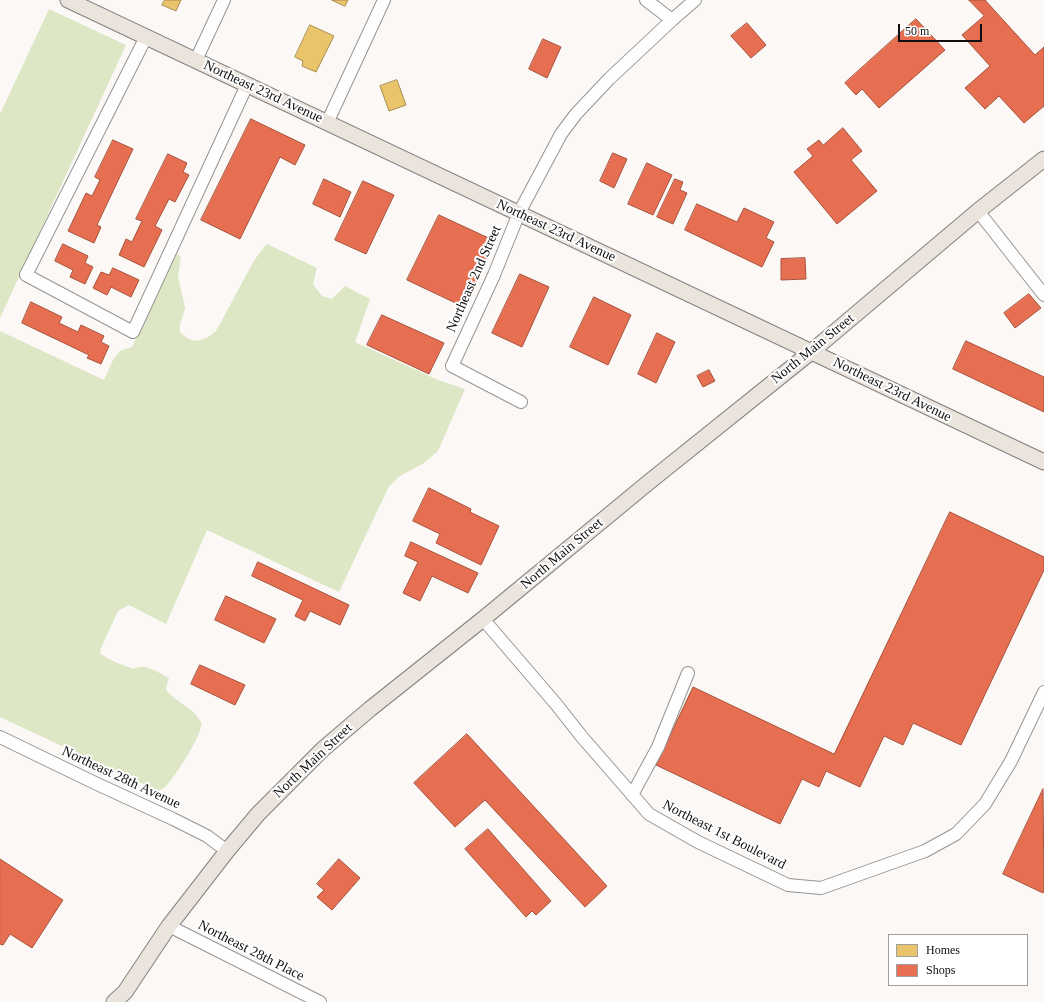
<!DOCTYPE html>
<html>
<head>
<meta charset="utf-8">
<style>
  body { margin:0 }
  #map { position:relative; width:1044px; height:1002px; overflow:hidden; background:#fbf8f5; font-family:"Times New Roman",serif }
  canvas { display:block }
  .legend { position:absolute; left:888px; top:934px; width:140px; height:52px; box-sizing:border-box; background:#fff; border:1px solid #9f9f9f; margin:0; padding:5px 7px; list-style:none; font-size:12px; color:#0f0f0f }
  .legend li { display:flex; align-items:center; gap:8px; height:20px }
  .legend b { width:20px; border:1px solid #9f9f9f }
  .scale { position:absolute; left:898px; top:24px; width:84px; height:18px; box-sizing:border-box; border:2px solid #0f0f0f; border-top:0; padding-left:5px; font-size:12px; line-height:14px; white-space:nowrap; color:#0f0f0f; -webkit-text-stroke:3px #fff; paint-order:stroke }
</style>
</head>
<body>
<div id="map">
<canvas width="1044" height="1002"></canvas>
<ul class="legend">
<li><b style="height:11px;background:#e9c46a"></b>Homes</li>
<li><b style="height:11px;background:#e76f51"></b>Shops</li>
</ul>
<div class="scale">50 m</div>
</div>
<script>
const ctx = document.querySelector('canvas').getContext('2d');
ctx.lineJoin = 'round';
function paint(path, color) { ctx.fillStyle = color; ctx.fill(path, 'evenodd'); }
function trace(path, color, width, dash) { ctx.strokeStyle = color; ctx.lineWidth = width; ctx.lineCap = dash ? 'butt' : 'round'; ctx.setLineDash(dash || []); ctx.stroke(path); }
function drawText(font, color, halo, rows, align = 'center') {
  ctx.font = font + ' "Times New Roman",serif'; ctx.lineWidth = 4; ctx.setLineDash([]); ctx.textBaseline = 'middle'; ctx.strokeStyle = halo; ctx.fillStyle = color; for (const [text, x, y, turn = 0] of rows) {
    ctx.save(); ctx.translate(x, y); ctx.rotate((+turn || 0) * Math.PI / 180); ctx.textAlign = isNaN(turn) ? turn : align; if (halo) ctx.strokeText(text, 0, 0); ctx.fillText(text, 0, 0); ctx.restore();
  }
}
paint(new Path2D(`
  M49,9l77,36 -126,273v-204z
  M267,244l50,24 -4,16 9,12 10,3 13,-13 25,13 -15,43 83,38 27,9 -27,62 -14,12 -24,13 -11,10 -50,106 -132,-62 -41,94 -37,-19 -11,6 -17,37 -1,5c10,8 22,12 34,16 10,-7 25,4 35,9l-2,6 -1,6c9,11 28,19 35,32 4,9 -29,60 -37,66 -2,1 -4,2 -6,3l-158,-74v-386l104,49 9,-20 7,-9 12,-4 43,-94 6,4 -3,19 7,32 -5,17v7c12,13 23,10 36,-1l39,-72z`), '#dde6c5');
const homes = new Path2D(`
  M165,0h16l-5,11 -14,-6z
  M332,0h16l-3,6z
  M310,25l24,11 -18,36 -14,-6 1,-5 -8,-4z
  M397,80l9,25 -17,6 -9,-25z`);
paint(homes, '#e9c46a');
trace(homes, '#a88e4f', 1);
const shops = new Path2D(`
  M969,0h16l50,55 9,-8v59l-20,17 -25,-27 -14,13 -20,-21 25,-22 -28,-31 22,-19z
  M916,19l29,31 -66,58 -17,-19 -6,6 -11,-12z
  M747,23l19,22 -15,13 -20,-22z
  M543,39l18,8 -14,31 -18,-9z
  M251,119l54,26 -10,20 -15,-8 -40,82 -39,-19z
  M843,128l19,23 -11,9 26,31 -40,33 -43,-52 19,-16 -6,-7 12,-9 4,5z
  M113,140l20,9 -36,76 4,2 -7,16 -26,-12 18,-38 6,3 8,-16 -5,-3z
  M613,153l14,6 -13,29 -14,-7z
  M168,154l19,9 -4,9 6,3 -14,27 -6,-3 -14,27 7,4 -18,37 -25,-12 7,-16 6,3 10,-21 -6,-2z
  M647,163l25,12 -19,40 -25,-11z
  M324,179l27,13 -11,25 -27,-13z
  M675,179l8,3 -3,8 7,3 -14,31 -16,-7z
  M363,181l31,14 -28,59 -31,-14z
  M697,204l40,18 7,-14 30,14 -8,16 8,4 -12,25 -77,-37z
  M439,215l56,26 -31,66 -57,-27z
  M63,244l25,12 -3,7 8,4 -8,17 -15,-7 3,-7 -18,-9z
  M805,258l1,21 -25,1v-21z
  M113,268l26,12 -8,17 -20,-10 -4,8 -14,-7 8,-16 8,3z
  M520,274l29,13 -27,60 -30,-14z
  M1029,294l12,14 -26,20 -11,-15z
  M594,297l37,18 -23,50 -38,-18z
  M31,302l31,15 -3,6 19,9 3,-7 23,11 -3,6 8,4 -8,18 -14,-6 2,-3 -67,-32z
  M382,315l62,28 -15,31 -62,-29z
  M657,333l18,9 -19,41 -18,-9z
  M966,341l78,36v35l-91,-43z
  M709,370l6,11 -12,6 -6,-11z
  M429,488l42,21 -1,3 29,14 -18,39 -45,-22 4,-9 -27,-13z
  M950,512l94,45v13l-83,175 -48,-22 -10,22 -19,-9 -24,51 -34,-16 -7,16 -17,-8 -22,45 -124,-59 37,-78 141,67z
  M411,542l67,31 -10,20 -36,-17 -12,25 -17,-8 15,-31 -13,-6z
  M258,562l91,43 -9,20 -30,-14 -5,10 -10,-5 8,-16 -51,-24z
  M226,596l50,23 -12,24 -49,-23z
  M200,665l45,20 -10,20 -44,-21z
  M467,734l140,152 -22,21 -100,-107 -30,27 -41,-44z
  M1043,789l1,102 -1,2 -40,-19z
  M488,829l63,72 -15,14 -4,-4 -6,6 -61,-68z
  M0,859l63,41 -31,48 -22,-14 -7,11 -3,-1z
  M339,859l21,19 -28,32 -15,-13 7,-7 -7,-6z`);
paint(shops, '#e76f51');
trace(shops, '#a6523d', 1);
const minor = new Path2D(`
  M646,0l26,20
  M146,37l-120,238 107,57 114,-247
  M196,60l28,-60
  M327,123l57,-123
  M978,211l66,84
  M521,402l-69,-36 42,-91 25,-62 42,-79 15,-20 33,-35 63,-59 23,-20
  M483,619l73,85 26,33 67,77 49,28 90,43 33,3 104,-37 31,-17 29,-30 26,-43 33,-69
  M0,737l95,46 78,36 34,17 20,15
  M632,795l26,-48 30,-74
  M169,926l151,76`);
const major = new Path2D(`
  M68,0l976,462
  M114,1002l11,-10 44,-66 58,-75 31,-37 65,-65 47,-40 113,-90 166,-137 162,-130 167,-141 66,-52`);
trace(minor, '#959493', 14);
trace(major, '#838180', 17);
trace(minor, '#fefefe', 12);
trace(major, '#ebe4dc', 15);
drawText('14px', '#0f0f0f', '#fff', [
  ["Northeast 23rd Avenue",263,92,25],
  ["Northeast 23rd Avenue",556,231,25],
  ["Northeast 2nd Street",474,279,-66],
  ["North Main Street",813,349,-39],
  ["Northeast 23rd Avenue",892,390,26],
  ["North Main Street",562,554,-40],
  ["North Main Street",313,761,-43],
  ["Northeast 28th Avenue",121,778,25],
  ["Northeast 1st Boulevard",724,835,27],
  ["Northeast 28th Place",251,951,27]
]);
</script>
</body>
</html>
